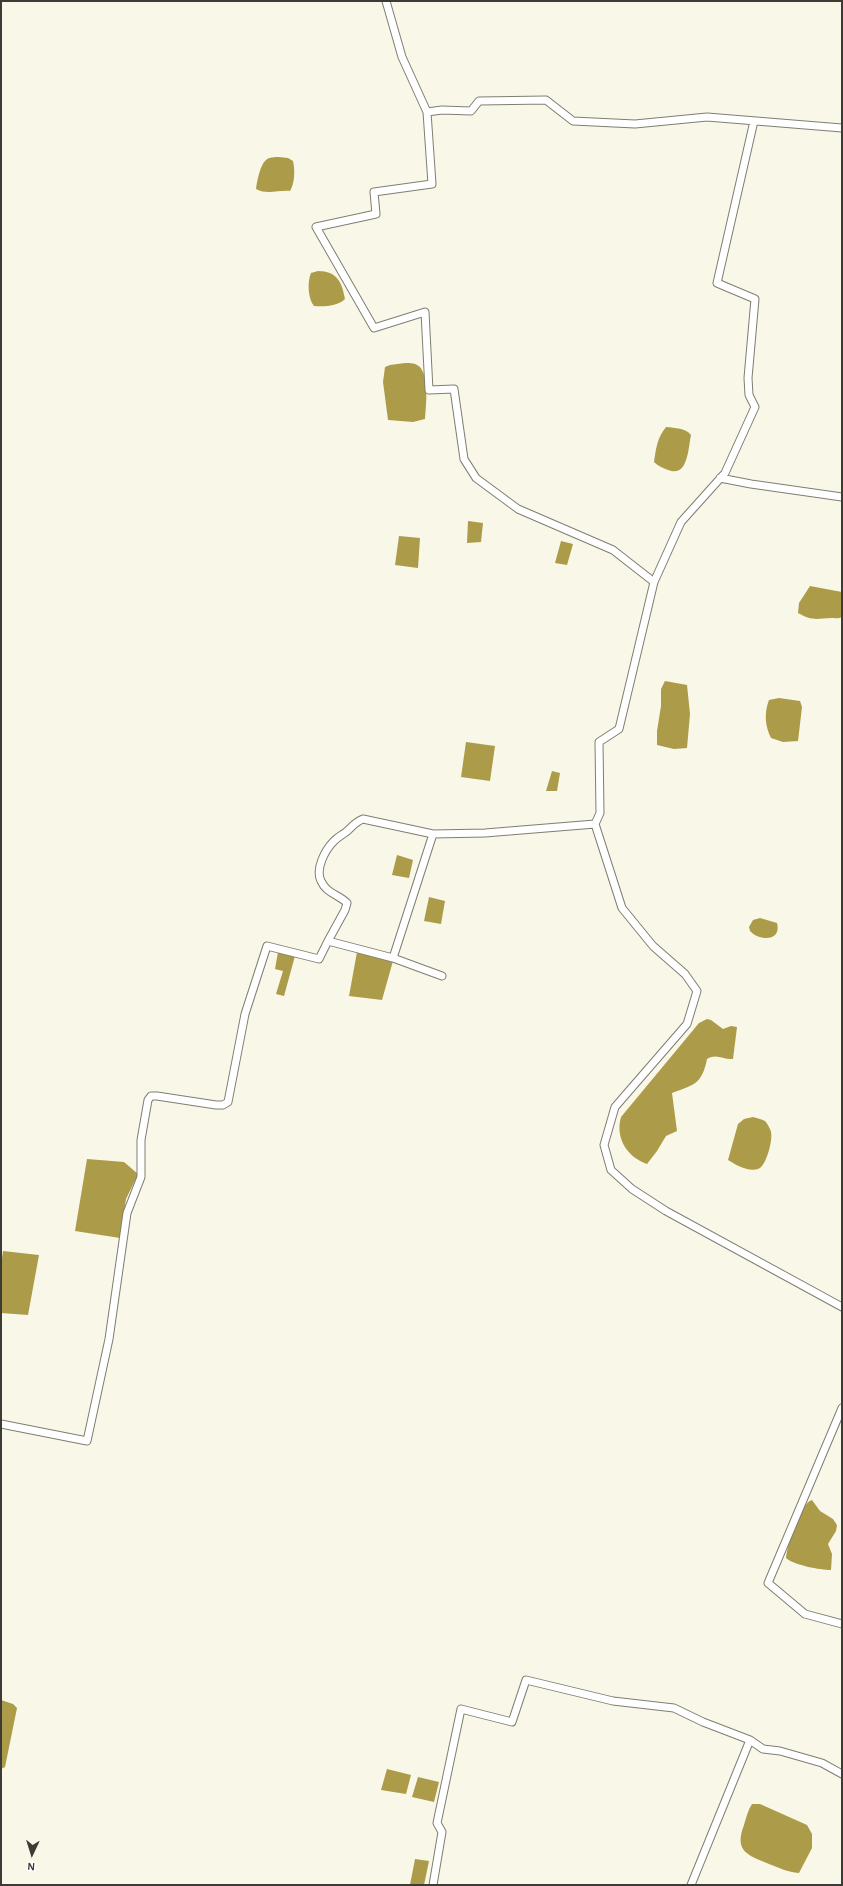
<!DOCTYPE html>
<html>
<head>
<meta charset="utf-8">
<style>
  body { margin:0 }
  #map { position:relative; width:843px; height:1886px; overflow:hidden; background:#f9f7e8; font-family:"Alegreya Sans",sans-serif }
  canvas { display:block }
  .frame { position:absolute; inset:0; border:2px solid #3c3b35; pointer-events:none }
  .north { position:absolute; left:12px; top:1834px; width:40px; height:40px; -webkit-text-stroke:3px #fff; paint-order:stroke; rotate:184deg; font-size:11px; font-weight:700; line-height:16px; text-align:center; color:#3c3b35 }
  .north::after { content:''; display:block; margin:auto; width:14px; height:18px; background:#3c3b35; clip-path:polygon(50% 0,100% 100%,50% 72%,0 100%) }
</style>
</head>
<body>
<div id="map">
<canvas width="843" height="1886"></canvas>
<div class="frame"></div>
<div class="north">N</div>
</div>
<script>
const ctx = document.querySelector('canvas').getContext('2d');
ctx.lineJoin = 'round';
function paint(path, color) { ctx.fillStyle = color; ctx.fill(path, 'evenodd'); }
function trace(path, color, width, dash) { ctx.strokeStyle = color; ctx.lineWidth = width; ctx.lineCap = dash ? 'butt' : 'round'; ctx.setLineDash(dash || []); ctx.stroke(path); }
paint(new Path2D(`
  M279,157l9,1 5,3c2,9 2,22 -3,30 -12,-1 -23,4 -34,-2 1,-8 4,-24 10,-29 3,-3 9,-3 13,-3z
  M318,271c19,0 24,11 27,28 -7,7 -21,8 -31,7 -6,-7 -7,-24 -3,-33z
  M405,363c3,0 9,0 12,2 13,6 9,42 8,54l-12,3 -25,-2 -5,-38 2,-15 5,-2z
  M666,427c9,1 20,1 25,8 -3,14 -3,43 -23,35 -5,-2 -10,-4 -14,-8 2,-13 3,-24 12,-35z
  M468,521l15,2 -2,19 -14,1z
  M399,536l21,2 -2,30 -23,-3z
  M561,541l12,3 -6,21 -12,-2z
  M810,586l32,6v25c-4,2 -5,1 -10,1 -15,0 -18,4 -34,-5l1,-10z
  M665,681l22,4 3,29 -3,34 -13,1 -17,-4v-14l4,-25v-17z
  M779,698l21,3 2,6 -4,34 -15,1 -12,-4c-6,-12 -7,-25 -2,-38z
  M466,742l29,4 -5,35 -29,-4z
  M552,771l8,2 -3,18h-11z
  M397,855l16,5 -4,18 -17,-3z
  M429,897l16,4 -4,23 -17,-3z
  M760,918l17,5c5,19 -18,18 -27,8l-1,-4 4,-7z
  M278,952l17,4 -11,40 -8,-2 7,-23 -8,-2z
  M357,952l36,9 -11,39 -33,-4z
  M707,1019l4,1 12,9 8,-3 6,1 -4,32c-10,1 -16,-6 -26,0 -5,25 -13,26 -35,34l5,38 -11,5 -9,15 -10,13c-20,-7 -32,-26 -26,-47l78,-94z
  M753,1117c3,1 9,2 12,4 2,2 6,9 6,11 2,8 -5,35 -13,37 -10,3 -22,-4 -30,-9l10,-36 6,-5z
  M87,1159l37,3 14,12 -12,25 -6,39 -45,-7z
  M3,1251l36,4 -11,60 -27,-2v-48z
  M812,1500l8,11 13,8 4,6 -1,6 -8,13 4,10 -1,16c-10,0 -38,-5 -45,-12 1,-12 14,-55 26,-58z
  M1,1700l12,4 4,4 -12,59 -4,2z
  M387,1769l24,6 -5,19 -25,-4z
  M418,1777l21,5 -5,20 -22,-5z
  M752,1804h8l47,21 5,9v14l-13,25c-12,-1 -19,-5 -30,-9 -22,-9 -35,-13 -25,-39 2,-7 4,-15 8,-21z
  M415,1859l14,2 -5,24h-14z`), '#ac9b48');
const minor = new Path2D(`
  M386,1l16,56 25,55
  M842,128l-135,-11 -72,7 -62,-3 -27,-21 -67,1 -8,10 -29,-1 -15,2 5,72 -58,8 2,22 -60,13 58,101 51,-16 4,78 25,-1 10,70 12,19 42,31 95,41 41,32 -35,147 -20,13 1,71 -5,11 27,84 31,38 32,28 12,17 -10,33 -72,83 -11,38 7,25 21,19 34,22 176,96
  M720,478l31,6 91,13
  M654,582l27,-60 44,-49 30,-66 -6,-12 -1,-17 7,-79 -38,-16 37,-162
  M328,941l17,-31 2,-7c-9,-9 -20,-9 -26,-22 -6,-12 4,-31 13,-40 4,-4 8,-6 12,-9 7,-6 9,-10 17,-13l70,15
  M393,958l49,18
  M842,1408l-74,175 37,31 37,10
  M1,1424l86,17 22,-102 18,-126 14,-36v-37l7,-40 3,-4h6l59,9h7l5,-3 17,-88 22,-68 52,13 9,-18 65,17 40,-124 52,-1 110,-9
  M433,1885l9,-53 -5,-9 24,-114 51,13 14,-42 87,21 61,7 29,14 47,18 13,9 17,2 42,12 20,11
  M691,1885l59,-145`);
trace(minor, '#807e71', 9);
trace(minor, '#fff', 7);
</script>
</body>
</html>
